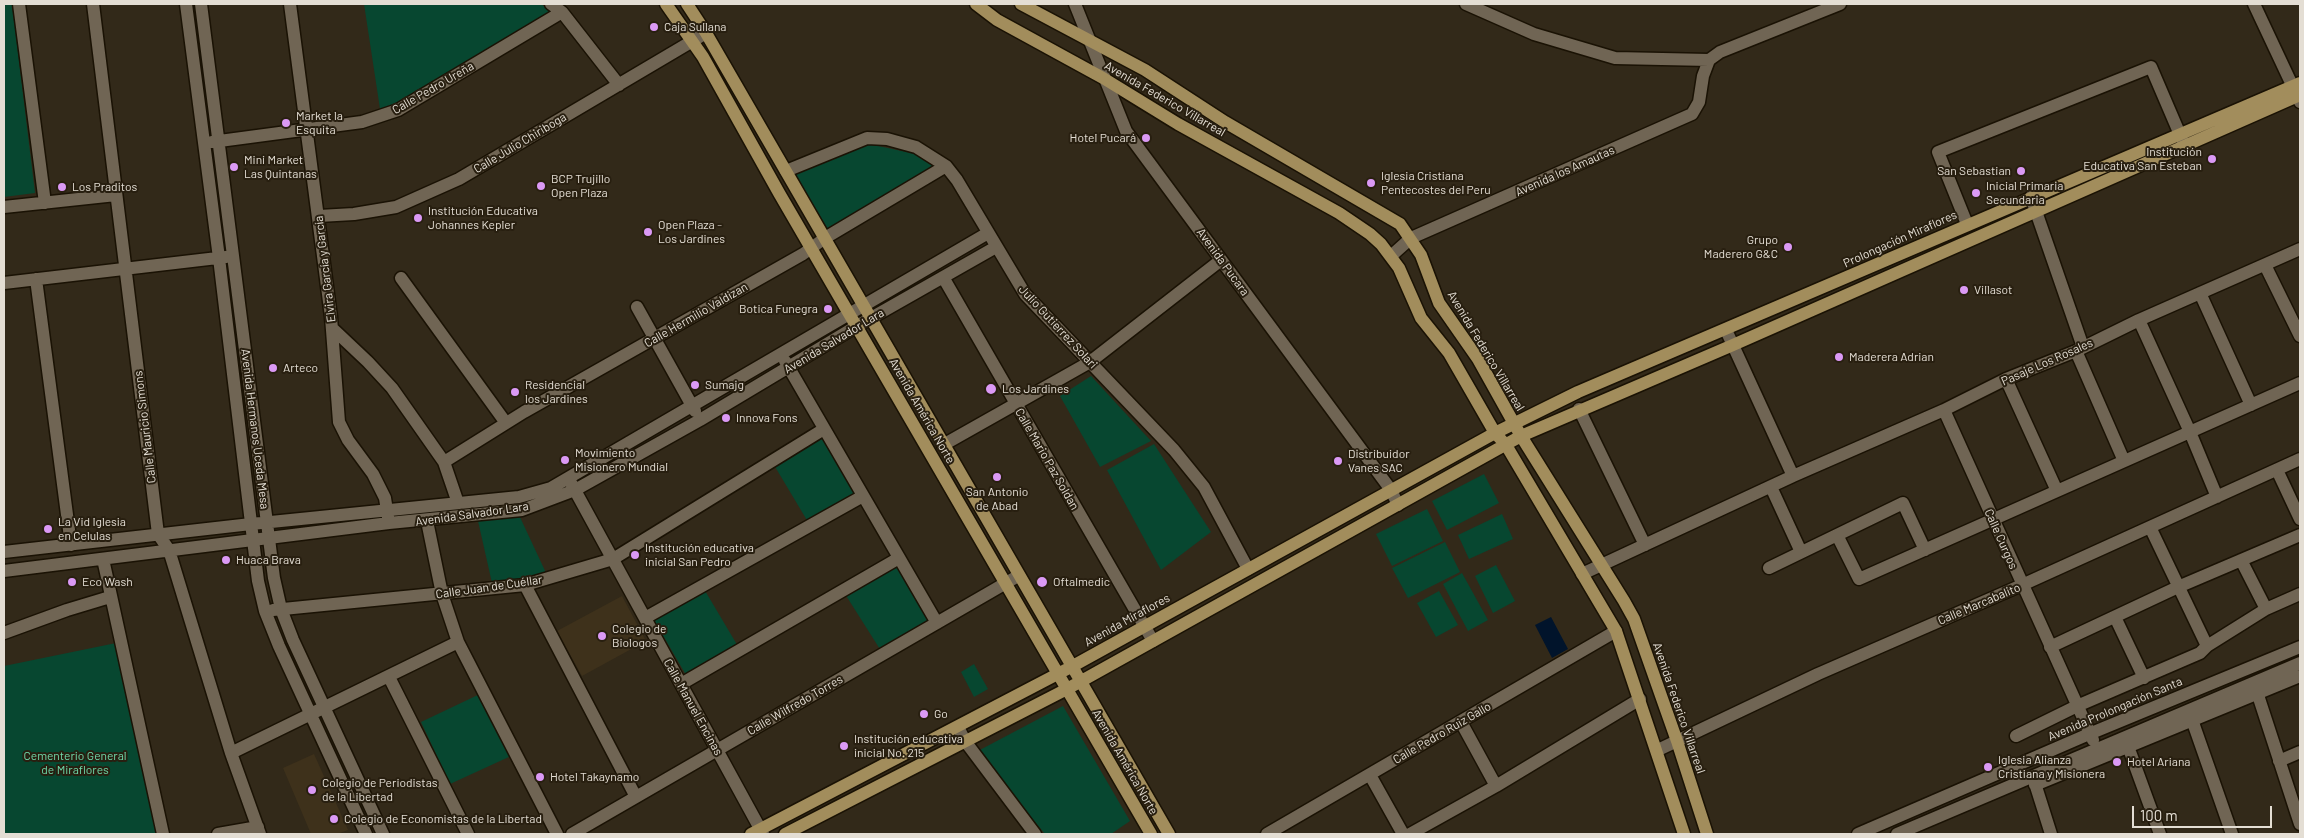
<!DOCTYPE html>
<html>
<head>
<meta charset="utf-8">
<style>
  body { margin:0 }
  #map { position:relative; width:2304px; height:838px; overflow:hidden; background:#322919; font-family:Barlow,sans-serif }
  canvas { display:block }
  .frame { position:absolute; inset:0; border:5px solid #e4ded4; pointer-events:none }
  .scale { position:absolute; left:2132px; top:806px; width:140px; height:22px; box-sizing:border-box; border:2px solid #e4ded4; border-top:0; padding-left:6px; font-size:15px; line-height:18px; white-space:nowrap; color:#e4ded4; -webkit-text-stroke:4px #281f10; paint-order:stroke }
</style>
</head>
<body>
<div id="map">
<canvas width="2304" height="838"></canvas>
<div class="frame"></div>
<div class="scale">100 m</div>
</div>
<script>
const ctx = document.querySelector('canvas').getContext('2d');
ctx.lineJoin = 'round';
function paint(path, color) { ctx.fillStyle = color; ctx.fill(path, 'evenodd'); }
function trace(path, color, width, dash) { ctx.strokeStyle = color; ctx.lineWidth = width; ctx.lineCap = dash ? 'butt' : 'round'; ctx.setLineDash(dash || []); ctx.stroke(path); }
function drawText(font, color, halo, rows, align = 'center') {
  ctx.font = font + ' Barlow,sans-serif'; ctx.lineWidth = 4; ctx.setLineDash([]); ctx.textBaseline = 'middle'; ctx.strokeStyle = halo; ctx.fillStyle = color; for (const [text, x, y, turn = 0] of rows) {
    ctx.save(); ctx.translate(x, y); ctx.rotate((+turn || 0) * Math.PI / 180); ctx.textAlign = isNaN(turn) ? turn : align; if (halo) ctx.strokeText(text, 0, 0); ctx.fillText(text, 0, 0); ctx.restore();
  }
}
paint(new Path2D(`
  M622,596l24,45 -64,35 -25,-45z
  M314,754l34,76 -11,4h-26l-28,-66z`), '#3e311b');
paint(new Path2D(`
  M4,4h8l23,189 -31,4z
  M364,4h177l14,10 -173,108z
  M869,144l51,11 21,10 -112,66 -34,-57 50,-25z
  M1091,376l60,65 -51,26 -40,-71z
  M823,435l34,60 -49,27 -34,-57z
  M1154,444l57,88 -50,38 -54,-100z
  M1484,474l15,29 -52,27 -15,-29z
  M1427,509l16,32 -51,25 -16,-32z
  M1502,514l11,25 -44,20 -11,-24z
  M519,515l28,60 -55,8 -14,-62z
  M1445,542l15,30 -52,26 -16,-30z
  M898,562l35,65 -50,27 -38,-60z
  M1496,565l19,36 -22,12 -18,-37z
  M1462,573l26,47 -20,11 -25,-47z
  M704,589l35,59 -53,27 -32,-55z
  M1439,591l19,34 -22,12 -19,-34z
  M121,642l42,192h-159v-168z
  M974,664l14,25 -14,8 -13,-25z
  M482,693l29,63 -61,28 -29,-62z
  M1063,706l67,115 -19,13h-66l-69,-82z`), '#074730');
paint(new Path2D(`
  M1551,617l17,32 -16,9 -17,-33z`), '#01142b');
const minor = new Path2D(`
  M19,4l26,199
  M93,4l65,530 11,16 62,203 29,81
  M186,4l33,254 39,323 7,30 14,35 87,188
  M201,4l73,574 7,31 12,31 90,194
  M290,4l41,313 8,105 9,18 25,34 12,24 3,19
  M551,4l11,8 57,73
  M1075,4l51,127 265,359 7,15
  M1466,4l68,30 81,24 94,2
  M2254,4l46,98
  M212,142l150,-20 36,-12 164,-98
  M786,171l81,-33 20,1 29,8 30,19 11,14 68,114 149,156 30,37 44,82
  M2031,197l52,150
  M4,207l112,-12
  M319,216l35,-2 42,-7 63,-28 247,-146
  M1967,224l-29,-72 213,-85 33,77
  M1391,256l20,-18 281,-124 7,-12 4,-26 6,-16 11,-8 120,-48
  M2265,265l35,71
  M943,277l210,364
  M401,278l105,145
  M36,279l35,266
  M4,283l222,-26
  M2200,293l51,112
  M637,307l58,104
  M2139,320l51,112 27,65
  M332,328l36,34 24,26 52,74 14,41
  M1726,330l67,146
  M2076,351l48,110
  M785,361l152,262
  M2006,379l51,112
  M1579,409l66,136
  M1944,410l149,330
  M943,445l147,-83 131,-102
  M444,462l80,-50 279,-158 22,-16 121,-72
  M2277,470l23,49
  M571,483l192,351
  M1771,487l30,65
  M427,521l15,73 16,48 99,192
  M2150,527l57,119
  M1837,535l22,44 441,-196
  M4,552l247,-28 268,-27 32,-9 437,-255
  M103,559l60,275
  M2241,560l25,49
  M1769,568l134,-65 22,47
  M4,571l385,-48 133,-13 53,-20 125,-70 157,-94 139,-79
  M1582,574l211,-98 151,-66 62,-31 70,-28 63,-31 161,-71
  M525,585l111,212
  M273,610l252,-25 88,-26 211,-130
  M2115,617l29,61
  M645,618l218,-122
  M4,633l63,-23 43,-13
  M2050,647l128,-60 122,-52
  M389,677l79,157
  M681,684l218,-126
  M2256,689l44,135
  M2190,714l42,120
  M1461,722l35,64
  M958,727l7,14 70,93
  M2016,736l61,-30 123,-53 7,-7 59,-37 34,-15
  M2125,738l35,96
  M1658,750l160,-76 204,-89 278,-126
  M231,753l227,-111
  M2279,761l21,-9
  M1370,775l33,59
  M2033,777l18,57
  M2035,785l265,-109
  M218,834l40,-7
  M572,834l446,-258
  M1267,834l349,-203
  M1410,834l86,-48 144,-87
  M1858,834l231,-100 211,-87
  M1897,834l403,-171`);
const major = new Path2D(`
  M666,4l37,53 76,136 372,641
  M687,4l19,29 463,801
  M976,4l21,16 106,58 75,46 161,89 31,21 11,10 18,24 22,50 28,35 46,80 11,12 110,186 68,203
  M1021,4l124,66 80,52 175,102 21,31 18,48 39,56 43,77 103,165 10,18 43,122 30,93
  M751,834l320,-167 424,-234 83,-41 722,-309
  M785,834l282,-145 454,-253 212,-91 567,-250`);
trace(minor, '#1a1204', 15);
trace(major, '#1a1204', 15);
trace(minor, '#706554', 12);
trace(major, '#a28d5c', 12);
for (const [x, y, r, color] of [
  [654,27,5,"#db99f5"],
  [286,123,5,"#db99f5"],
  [1146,138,5,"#db99f5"],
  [2212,159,5,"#db99f5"],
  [234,167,5,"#db99f5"],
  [2021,171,5,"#db99f5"],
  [1371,183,5,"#db99f5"],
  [541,186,5,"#db99f5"],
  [62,187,5,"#db99f5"],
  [1976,193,5,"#db99f5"],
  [418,218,5,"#db99f5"],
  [648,232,5,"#db99f5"],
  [1788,247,5,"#db99f5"],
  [1964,290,5,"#db99f5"],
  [828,309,5,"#db99f5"],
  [1839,357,5,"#db99f5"],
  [273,368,5,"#db99f5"],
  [695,385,5,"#db99f5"],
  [991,389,6,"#db99f5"],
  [515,392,5,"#db99f5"],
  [726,418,5,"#db99f5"],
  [565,460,5,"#db99f5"],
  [1338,461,5,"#db99f5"],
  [997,477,5,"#db99f5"],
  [48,529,5,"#db99f5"],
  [635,555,5,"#db99f5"],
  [226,560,5,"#db99f5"],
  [72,582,5,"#db99f5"],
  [1042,582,6,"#db99f5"],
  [602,636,5,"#db99f5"],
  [924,714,5,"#db99f5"],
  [844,746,5,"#db99f5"],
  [2117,762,5,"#db99f5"],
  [1988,767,5,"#db99f5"],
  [540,777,5,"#db99f5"],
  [312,790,5,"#db99f5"],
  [334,819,5,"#db99f5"]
]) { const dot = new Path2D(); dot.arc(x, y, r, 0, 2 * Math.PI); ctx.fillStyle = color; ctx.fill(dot); trace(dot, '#281f10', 2); }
drawText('12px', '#e4ded4', '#281f10', [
  ["Caja Sullana",664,27],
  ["Market la",296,116],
  ["Esquita",296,130],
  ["Hotel Pucará",1136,138,"right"],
  ["Institución",2202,152,"right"],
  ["Educativa San Esteban",2202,166,"right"],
  ["Mini Market",244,160],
  ["Las Quintanas",244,174],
  ["San Sebastian",2011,171,"right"],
  ["Iglesia Cristiana",1381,176],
  ["Pentecostes del Peru",1381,190],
  ["BCP Trujillo",551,179],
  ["Open Plaza",551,193],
  ["Inicial Primaria",1986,186],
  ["Secundaria",1986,200],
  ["Los Praditos",72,187],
  ["Institución Educativa",428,211],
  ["Johannes Kepler",428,225],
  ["Open Plaza -",658,225],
  ["Los Jardines",658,239],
  ["Grupo",1778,240,"right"],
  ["Maderero G&C",1778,254,"right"],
  ["Villasot",1974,290],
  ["Botica Funegra",818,309,"right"],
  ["Maderera Adrian",1849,357],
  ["Arteco",283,368],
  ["Residencial",525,385],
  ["los Jardines",525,399],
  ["Sumajg",705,385],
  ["Los Jardines",1002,389],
  ["Innova Fons",736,418],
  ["Movimiento",575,453],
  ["Misionero Mundial",575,467],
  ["Distribuidor",1348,454],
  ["Vanes SAC",1348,468],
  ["San Antonio",997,492,"center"],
  ["de Abad",997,506,"center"],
  ["La Vid Iglesia",58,522],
  ["en Celulas",58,536],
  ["Institución educativa",645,548],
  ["inicial San Pedro",645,562],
  ["Huaca Brava",236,560],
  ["Eco Wash",82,582],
  ["Oftalmedic",1053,582],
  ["Colegio de",612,629],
  ["Biologos",612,643],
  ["Go",934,714],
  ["Institución educativa",854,739],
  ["inicial No. 215",854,753],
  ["Iglesia Alianza",1998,760],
  ["Cristiana y Misionera",1998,774],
  ["Hotel Ariana",2127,762],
  ["Hotel Takaynamo",550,777],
  ["Colegio de Periodistas",322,783],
  ["de la Libertad",322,797],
  ["Colegio de Economistas de la Libertad",344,819]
], 'left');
drawText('12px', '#e4ded4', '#281f10', [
  ["Calle Pedro Ureña",433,88,-30],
  ["Avenida Federico Villarreal",1165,99,30],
  ["Calle Julio Chiriboga",520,143,-31],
  ["Avenida los Amautas",1565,171,-24],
  ["Prolongación Miraflores",1900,239,-24],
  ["Avenida Pucara",1223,262,54],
  ["Elvira García y García",325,269,-97],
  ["Calle Hermilio Valdizan",696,315,-30],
  ["Julio Gutierrez Solari",1058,327,47],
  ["Avenida Salvador Lara",834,341,-31],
  ["Avenida Federico Villarreal",1486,351,59],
  ["Pasaje Los Rosales",2047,362,-24],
  ["Avenida América Norte",922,411,60],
  ["Calle Mauricio Simons",145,427,-97],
  ["Avenida Hermanos Uceda Mesa",255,429,83],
  ["Calle Mario Paz Soldan",1047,459,60],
  ["Avenida Salvador Lara",472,514,-8],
  ["Calle Curgos",2001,539,66],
  ["Calle Juan de Cuéllar",489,587,-8],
  ["Calle Marcabalito",1979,604,-23],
  ["Avenida Miraflores",1127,620,-29],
  ["Calle Wilfredo Torres",795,705,-30],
  ["Calle Manuel Encinas",693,707,61],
  ["Avenida Federico Villarreal",1679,708,71],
  ["Avenida Prolongación Santa",2115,709,-23],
  ["Calle Pedro Ruiz Gallo",1442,733,-30],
  ["Avenida América Norte",1125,762,60]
]);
drawText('12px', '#70daab', '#281f10', [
  ["Cementerio General",75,756],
  ["de Miraflores",75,770]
]);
</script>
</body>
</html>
